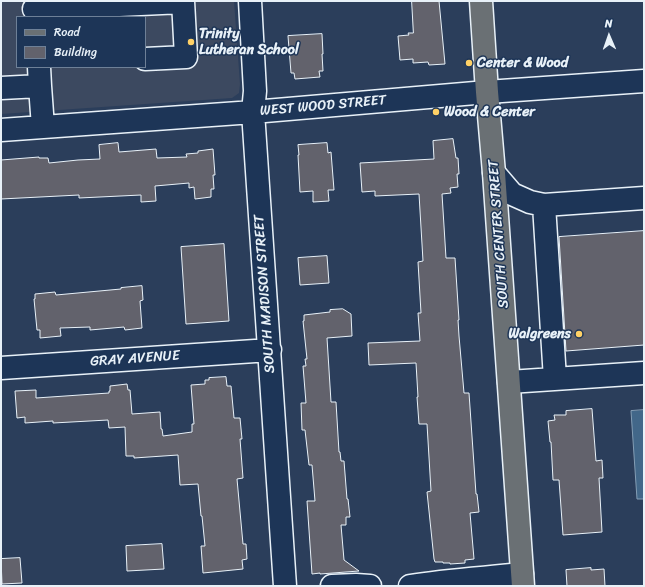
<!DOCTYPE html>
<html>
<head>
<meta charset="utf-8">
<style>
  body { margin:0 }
  #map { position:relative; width:645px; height:587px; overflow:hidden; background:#2b3e5b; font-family:Sriracha,sans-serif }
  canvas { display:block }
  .frame { position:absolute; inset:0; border:2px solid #e8f1f8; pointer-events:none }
  .legend { position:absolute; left:16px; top:16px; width:130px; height:52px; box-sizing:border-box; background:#1d3557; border:1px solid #6e8097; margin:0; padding:5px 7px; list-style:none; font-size:12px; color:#e8f1f8 }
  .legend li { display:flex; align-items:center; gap:8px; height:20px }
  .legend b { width:20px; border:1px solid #6e8097 }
  .north { position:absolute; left:589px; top:16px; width:40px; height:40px; -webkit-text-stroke:3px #1d3557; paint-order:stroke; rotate:358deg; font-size:11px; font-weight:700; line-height:16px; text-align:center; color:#e8f1f8 }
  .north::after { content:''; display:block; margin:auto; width:14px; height:18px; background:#e8f1f8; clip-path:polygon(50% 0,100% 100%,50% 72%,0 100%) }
</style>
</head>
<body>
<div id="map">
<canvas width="645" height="587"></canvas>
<div class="frame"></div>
<ul class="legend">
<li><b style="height:5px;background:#6a7074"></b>Road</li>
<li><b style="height:11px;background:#62626c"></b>Building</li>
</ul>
<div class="north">N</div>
</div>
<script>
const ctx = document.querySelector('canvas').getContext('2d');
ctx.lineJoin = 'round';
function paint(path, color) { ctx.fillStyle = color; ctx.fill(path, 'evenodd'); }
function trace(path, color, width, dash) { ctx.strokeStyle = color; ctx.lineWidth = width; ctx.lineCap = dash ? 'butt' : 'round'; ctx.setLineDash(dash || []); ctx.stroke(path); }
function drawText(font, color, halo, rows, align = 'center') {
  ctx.font = font + ' Sriracha,sans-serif'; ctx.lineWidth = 3; ctx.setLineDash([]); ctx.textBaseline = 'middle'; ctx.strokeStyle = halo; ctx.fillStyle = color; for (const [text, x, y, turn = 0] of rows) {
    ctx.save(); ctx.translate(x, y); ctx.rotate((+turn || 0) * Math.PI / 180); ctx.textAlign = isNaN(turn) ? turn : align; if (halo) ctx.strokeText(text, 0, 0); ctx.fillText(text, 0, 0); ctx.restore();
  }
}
paint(new Path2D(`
  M1,1h233l6,83 -1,9 -7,5 -231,16zM17,17h128v50h-128z`), '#3c4960');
const water = new Path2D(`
  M644,410v89h-7l-6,-88z`);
paint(water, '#426789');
trace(water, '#849eb5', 1);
const building = new Path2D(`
  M412,1h27l6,63 -16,1 -1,-3 -15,1v-4l-13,1 -2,-24 11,-1 -1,-2h5z
  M322,34l1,20h-1l1,17h-4l1,6 -25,2 -1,-6h-3l-3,-37z
  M453,139l3,19h2l1,16h-2l1,13 -8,1 1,5 -9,1 4,64h9l4,62h-1l1,16 5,57h5l7,101h1l2,18 -9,1 4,46 -9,1v3l-15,1v-1h-7v-1h-8l-1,-3 -7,-67 4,-1 -4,-67h-8l-2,-27h1l-2,-34 -47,2 -1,-22 52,-2 -2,-28h3l-3,-51 5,-1 -4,-67 -44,2v-5l-13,1 -2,-29 74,-4 -1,-18z
  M118,143l1,9 37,-3 1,9 30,-1 -1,-3 12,-1v-2l15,-2 2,26h-2l1,14h-3v8l-16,2 -1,-12 -5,1v-5l-34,3 1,15 -15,1v-7l-62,3v-3l-78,4v-39l38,-3v1h9l1,5 29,-3 22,-1 -1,-14z
  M327,143l1,10 3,-1 3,38h-6l1,11 -16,1v-11l-13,1 -2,-37h1l-1,-10z
  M644,231v114l-78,6 -7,-114z
  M224,244l5,77 -43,3 -5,-77z
  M327,256l2,27 -29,2 -2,-27z
  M142,286l1,14 -3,1 2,27 -17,2 -1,-3 -34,3v-3l-30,1 1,8 -21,2v-8h-3l-3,-31h1v-5l20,-2 1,3 65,-6v-1z
  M343,309l8,5 1,22 -25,2 4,64h5l3,50h1l1,9h3l3,38h1l2,18h-4v8h-5l3,35 15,11 -39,3v-1l-8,1 -5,-73h8l-3,-36h-3l-4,-35h-3l-1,-27h5l-3,-37h3l-1,-7h2l-4,-38h1v-6l26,-3v-2z
  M226,377l1,9h4l3,32h6l2,21h-2l3,39 -6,1 6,65h3l1,15 -5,1 1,9 -40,4 -2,-27h4l-3,-30h-1l-3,-32 -18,1 -2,-30 -44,3v-2h-8l-1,-29 -16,1 -1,-8 -55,3v-2l-28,2v-6l-8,1 -2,-27 21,-1v8l73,-5v-2h1v-5l17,-2 1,6h2l2,24 28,-2 1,17h1l1,7 29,-4v-8h2l-3,-39 14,-1v-4h4v-2z
  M592,409l4,52 6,-1 1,18h-4l3,54 -39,3 -4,-55h-6l-2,-38h-1l-2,-21 7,-1 -1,-5h12v-4z
  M162,544l2,25 -37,2 -1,-25z
  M20,558l2,25 -20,1 -1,-25z
  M591,568v2l13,-1 1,17h-38l-1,-16z`);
paint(building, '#62626c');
trace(building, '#e8f1f8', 1);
const minor = new Path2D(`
  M250,1l5,90 -2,21 32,474
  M34,9l149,-7
  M145,59l41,-2 -3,-56
  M40,86l3,41
  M1,88l39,-2 -1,-19
  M1,130l252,-18 234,-20 157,-11
  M494,173l18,21 18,8 14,3 100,-7
  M544,205l11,174
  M1,368l269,-18
  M509,382l135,-9
  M332,586l24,-1 14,1
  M410,586c37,-6 75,-8 112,-12`);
const major = new Path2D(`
  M481,1l6,91 7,81 29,413`);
trace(minor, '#e8f1f8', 25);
trace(major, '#e8f1f8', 25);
trace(minor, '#1d3557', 22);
trace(major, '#6a7074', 22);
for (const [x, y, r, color] of [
  [191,42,4,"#ffd166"],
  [469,63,4,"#ffd166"],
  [436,112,4,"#ffd166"],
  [579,334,4,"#ffd166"]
]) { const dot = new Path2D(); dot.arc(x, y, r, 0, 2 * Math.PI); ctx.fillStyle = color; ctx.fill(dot); trace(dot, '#1d3557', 1.5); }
drawText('bold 14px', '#e8f1f8', '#1d3557', [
  ["Trinity",199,34],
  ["Lutheran School",199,50],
  ["Center & Wood",477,63],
  ["Wood & Center",444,112],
  ["Walgreens",571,334,"right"]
], 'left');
drawText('14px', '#e8f1f8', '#1d3557', [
  ["WEST WOOD STREET",323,106,-5],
  ["SOUTH CENTER STREET",499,234,-94],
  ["SOUTH MADISON STREET",265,294,-94],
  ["GRAY AVENUE",135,359,-4]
]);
</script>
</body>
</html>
